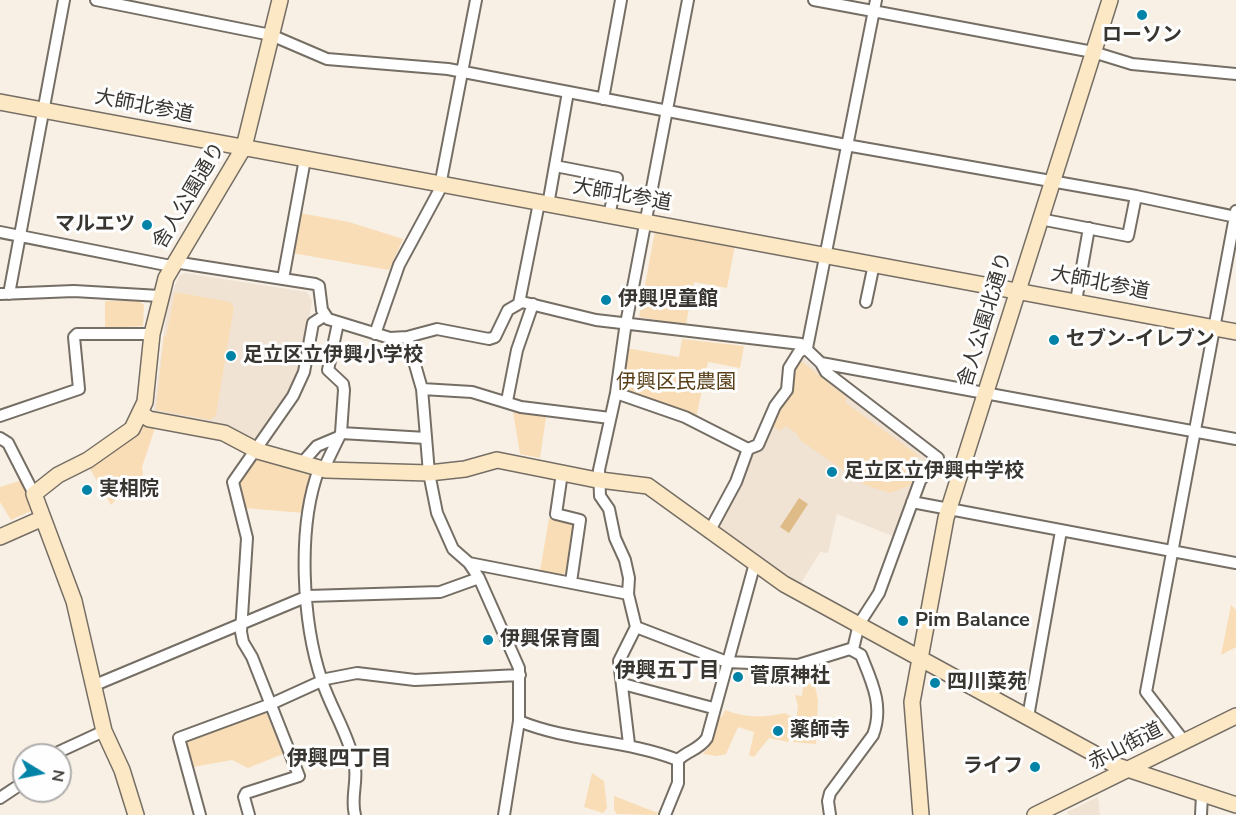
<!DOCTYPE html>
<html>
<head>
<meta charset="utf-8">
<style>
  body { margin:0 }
  #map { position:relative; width:1236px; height:815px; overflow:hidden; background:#f8f0e5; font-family:"Nunito Sans",sans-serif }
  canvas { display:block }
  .north { position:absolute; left:12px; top:743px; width:60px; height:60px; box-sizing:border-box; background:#fefefe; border:2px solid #afaeac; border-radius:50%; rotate:100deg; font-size:16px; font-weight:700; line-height:24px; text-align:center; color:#393632 }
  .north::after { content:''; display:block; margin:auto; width:21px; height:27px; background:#0083a6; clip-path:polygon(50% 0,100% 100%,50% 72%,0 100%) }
</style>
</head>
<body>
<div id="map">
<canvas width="1236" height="815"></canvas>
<div class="north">N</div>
</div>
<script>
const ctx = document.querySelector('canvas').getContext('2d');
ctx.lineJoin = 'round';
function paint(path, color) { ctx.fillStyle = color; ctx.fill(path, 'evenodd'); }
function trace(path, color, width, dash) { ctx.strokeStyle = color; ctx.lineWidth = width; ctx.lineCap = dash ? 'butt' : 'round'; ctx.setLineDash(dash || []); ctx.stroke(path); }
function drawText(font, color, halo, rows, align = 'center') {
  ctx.font = font + ' "Nunito Sans","Noto Sans JP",sans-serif'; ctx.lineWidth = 6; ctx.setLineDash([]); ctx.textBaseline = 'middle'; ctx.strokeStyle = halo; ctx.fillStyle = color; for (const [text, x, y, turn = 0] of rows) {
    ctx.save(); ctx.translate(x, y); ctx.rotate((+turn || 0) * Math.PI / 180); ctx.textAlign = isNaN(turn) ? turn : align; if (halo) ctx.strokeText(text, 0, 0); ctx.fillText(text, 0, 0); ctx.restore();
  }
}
paint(new Path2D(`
  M184,273l123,19 5,9 -12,68 -23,46 -23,24 -22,-10 -79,-15 15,-112 11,-26z
  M802,357l123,100 2,7 -32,73 -58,-23 -9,39 -8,-1 -20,33 -83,-57 75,-158z
  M1098,797l2,18h-32l-1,-3z`), '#f0e3d3');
paint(new Path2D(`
  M300,213l49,9 54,17 -14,31 -97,-17z
  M655,231l80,14 -8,43 -33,-6 -8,43 -47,-8z
  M175,292l55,10 4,5 -18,108 -6,5 -54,-10 8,-74h2z
  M105,301h34l5,4 -1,21 -38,2z
  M682,339l62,7 -4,22 -32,-6 -12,56 -75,-27 5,-43 53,9z
  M801,361l45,36v6l72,52v11l-7,19 -21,8 -25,-8 -65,-45 -3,-6 -11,-8 -7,5 -7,-6 18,-34 5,-21z
  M513,412l33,5 -6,41 -20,-4z
  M145,423l11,2 -14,42 1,8 -8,4 -24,26 -22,-38 51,-36z
  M257,457l50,13 3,5 -7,38 -58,-5 -5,-28z
  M22,480l11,30 -22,10 -11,-18v-15z
  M549,518l22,4 3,3 -7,47 -5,3 -22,-4z
  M1231,605l5,5v37l-15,8z
  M814,682l4,18 -2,44 -23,-2 5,-36 -3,-11 7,1 1,-9z
  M725,710c22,8 37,8 60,3l7,4c2,8 0,18 -4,25l-19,-4 -15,19 -5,-2 5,-23 -16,-5 -12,27 -9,2 -14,-2 5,-6 9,-32 5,1z
  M263,713l4,1 16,40 -35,14 -16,-8 -39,7 -8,-23 3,-5z
  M592,773l12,8 3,27 -4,5 -19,-6z
  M614,796l44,17 -1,2 -40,-1 -3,-4z`), '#f9ddb7');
paint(new Path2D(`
  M799,498l9,6 -19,29 -9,-6z`), '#dfbb88');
const street = new Path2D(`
  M96,0l175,35 56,24 121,10 398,76 290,51 100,21
  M814,0l279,52 39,12 104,10
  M603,99l18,-99
  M555,166l62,12 -8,38
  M548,205l20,-113
  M1040,219l88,17 8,-40
  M0,232l171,34
  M174,262l141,22 4,2 3,24 6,9 62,19 17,-1 30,-8 52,10 6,-2 13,-27 14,-8 74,18 205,24 20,19 5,9 112,86 -18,23 -41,112 -20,31 -6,25
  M283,279l22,-120
  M0,294l74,-3 86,5
  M9,294l55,-294
  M1076,301l13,-73
  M866,302l8,-38
  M519,303l20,-100
  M375,334l24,-69 40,-74 37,-191
  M407,337l15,52 7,84 8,40 16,36 16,14 10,15 40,90v53l-15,94
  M821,363l415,76
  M422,389l50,3 49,15 89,11
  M616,393l69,24 63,32
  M507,401l10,-51 16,-46
  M0,416l79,-27 -5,-52 3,-3h75
  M341,433l85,5
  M0,438l8,5 26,51
  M302,463l15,-17 19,-8
  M319,469c-22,58 -17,153 3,212 9,27 25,51 32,80 5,18 -4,36 1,54
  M323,470l18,-37 3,-43 -1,-6 -15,-14 10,-47
  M562,473l-6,41 24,6 -9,62
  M912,502l324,61
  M709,532l27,-50 12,-33 10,-4 17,-39 12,-16 2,-22 10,-16 8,-4 69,-348
  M469,563l159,31
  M636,627l91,35 71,3 52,-16 11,6c11,27 23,51 12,80l-43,58 -2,8 2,14
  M623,684l90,24
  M95,685l213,-89 132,-4 39,-14
  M1028,717l33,-186
  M519,721c51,21 105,18 159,39
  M1184,741l-38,-49 90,-481
  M629,744l-10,-83 17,-34 -8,-33 1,-16 -4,-18 -10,-22 -6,-29 -9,-13 -1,-26 17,-77 9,-64 63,-329
  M52,755l52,-24
  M0,798l24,-16
  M200,815l-21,-77 92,-34 55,-25 31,-6 58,7 105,-5
  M249,815l-5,-18 2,-4 53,-17 -47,-119 -9,-15 -2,-10 6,-94 -14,-56 60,-86 11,-24 9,-49 11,-7
  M665,815l13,-32v-23c10,-10 21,-10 29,-22l48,-175
  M1201,815l1,-20`);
const secondary = new Path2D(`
  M0,102l1236,230
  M142,414l7,5 75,14 34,18 68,19 103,3 36,-4 32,-9 95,19 56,7 136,98 331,181 121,40
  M0,537l43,-19
  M136,815l-14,-45 -18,-39 -30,-130 -40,-107 24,-19 30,-15 44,-31 13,-27 7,-68 14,-56 78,-131 36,-147
  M921,815l-9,-113 34,-184 164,-518
  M1035,815l201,-99`);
trace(street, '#756e65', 14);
trace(secondary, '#756e65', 18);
trace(street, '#fff', 10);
trace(secondary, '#fde8c5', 15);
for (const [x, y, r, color] of [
  [1142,15,6,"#0083a6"],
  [147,225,6,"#0083a6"],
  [606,300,6,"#0083a6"],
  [1054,340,6,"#0083a6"],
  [231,356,6,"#0083a6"],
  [832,472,6,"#0083a6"],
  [87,490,6,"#0083a6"],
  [903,621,6,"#0083a6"],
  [488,640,6,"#0083a6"],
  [738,677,6,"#0083a6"],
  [935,683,6,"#0083a6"],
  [778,731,6,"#0083a6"],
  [1035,767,6,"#0083a6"]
]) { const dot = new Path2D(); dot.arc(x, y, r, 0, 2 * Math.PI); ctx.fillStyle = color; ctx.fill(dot); trace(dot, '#fefefe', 2); }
drawText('bold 20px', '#393632', '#fefefe', [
  ["ローソン",1142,36,"center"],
  ["マルエツ",135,225,"right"],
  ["伊興児童館",618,300],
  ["セブン-イレブン",1066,340],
  ["足立区立伊興小学校",243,356],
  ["足立区立伊興中学校",844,472],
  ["実相院",99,490],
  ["Pim Balance",915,621],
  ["伊興保育園",500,640],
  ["菅原神社",750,677],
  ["四川菜苑",947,683],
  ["薬師寺",790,731],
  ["ライフ",1023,767,"right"]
], 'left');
drawText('20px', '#393632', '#fefefe', [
  ["大師北参道",144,107,11],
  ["舎人公園通り",190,196,-59],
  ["大師北参道",622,196,10],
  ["大師北参道",1100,284,11],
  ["舎人公園北通り",986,320,-73],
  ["赤山街道",1126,747,-27]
]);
drawText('20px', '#5a4019', '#fefefe', [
  ["伊興区民農園",676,383]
]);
drawText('bold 21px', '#393632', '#fefefe', [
  ["伊興五丁目",667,672],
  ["伊興四丁目",339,760]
]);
</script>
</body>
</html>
